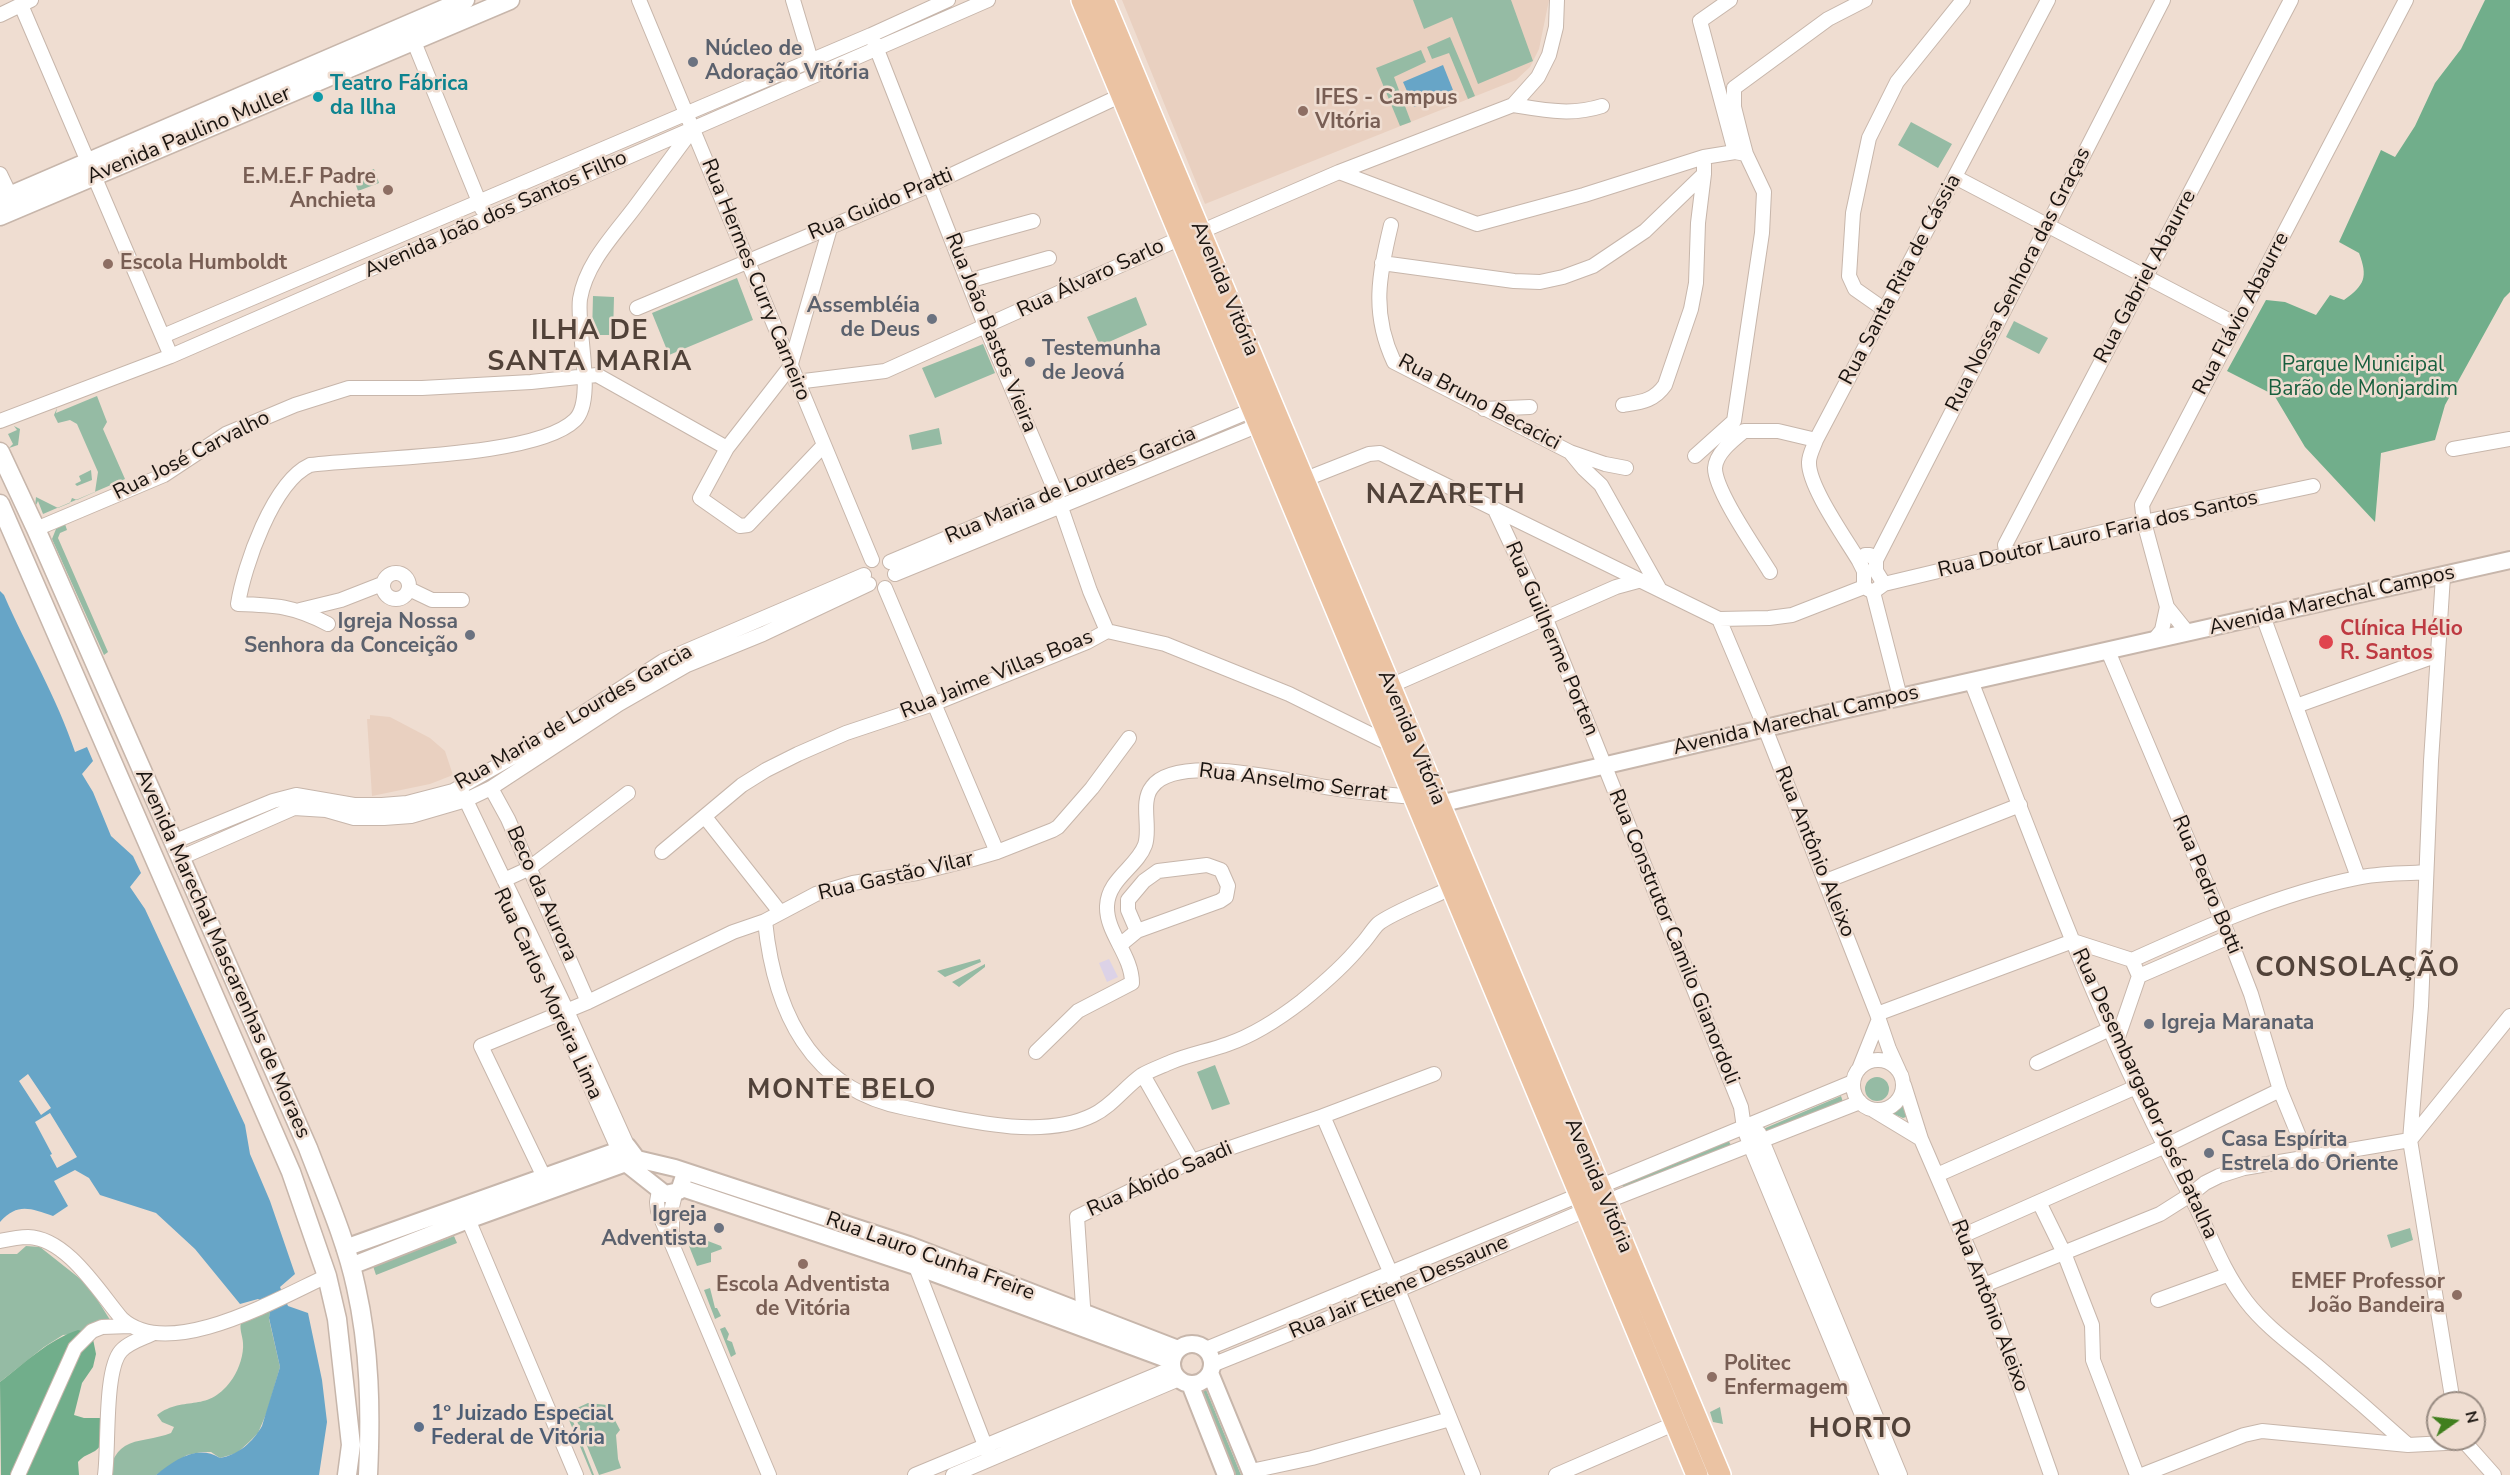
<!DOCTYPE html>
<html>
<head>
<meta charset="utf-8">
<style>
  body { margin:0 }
  #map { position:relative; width:2510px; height:1475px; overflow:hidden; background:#efddd1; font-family:"Nunito Sans",sans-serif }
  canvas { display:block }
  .north { position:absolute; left:2426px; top:1391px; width:60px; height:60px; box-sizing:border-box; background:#efddd1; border:2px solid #998c83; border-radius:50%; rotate:76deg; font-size:16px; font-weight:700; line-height:24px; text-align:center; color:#19130f }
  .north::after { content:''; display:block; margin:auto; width:21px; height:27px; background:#407f1e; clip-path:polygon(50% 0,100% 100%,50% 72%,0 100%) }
</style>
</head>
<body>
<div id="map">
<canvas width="2510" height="1475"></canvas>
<div class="north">N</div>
</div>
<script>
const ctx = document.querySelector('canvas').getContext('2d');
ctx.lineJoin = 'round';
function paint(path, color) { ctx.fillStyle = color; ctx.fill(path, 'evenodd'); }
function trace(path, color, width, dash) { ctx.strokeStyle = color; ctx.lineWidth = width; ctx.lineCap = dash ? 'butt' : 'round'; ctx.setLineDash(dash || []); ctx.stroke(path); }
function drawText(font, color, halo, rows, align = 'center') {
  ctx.font = font + ' "Nunito Sans",sans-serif'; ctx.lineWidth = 5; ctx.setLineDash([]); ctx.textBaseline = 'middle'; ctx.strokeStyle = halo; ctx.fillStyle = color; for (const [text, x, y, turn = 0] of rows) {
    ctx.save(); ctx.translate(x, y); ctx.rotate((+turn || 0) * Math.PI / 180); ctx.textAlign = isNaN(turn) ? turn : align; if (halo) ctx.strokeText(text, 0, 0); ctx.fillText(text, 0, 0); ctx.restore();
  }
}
paint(new Path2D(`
  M1122,0h427l-10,49 -9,18 -14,13 -311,124z
  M370,715l20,2 40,21 15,13 8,24 -23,9 -58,12 -5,-77h3z`), '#e9d0c0');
paint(new Path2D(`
  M1109,959l9,18 -11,5 -8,-19z`), '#dcd2e7');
paint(new Path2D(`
  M1413,0h98l22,61 -55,23 -26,-67 -28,12z
  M1450,37l25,59 -7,3 -19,-46 -17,6 -5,-12z
  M1421,50l5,12 -32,15 17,45 -11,4 -24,-58z
  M1911,122l41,22 -14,24 -40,-23z
  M374,169l5,14 -21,8 -5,-14z
  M737,278l16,42 -84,35 -17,-42z
  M593,296l21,1 -1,38h-21z
  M1136,297l11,28 -47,21 -13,-29z
  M2014,321l34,17 -9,16 -33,-17z
  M983,344l12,29 -60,25 -13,-30z
  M97,396l10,26 -4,7 22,50 -82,35 -5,-13 -3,6 1,-10 22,11 12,-5 2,-5 5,2 18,-8 3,-20 -21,-48 -7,-4 -12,3 -4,-8 3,-7 -1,5z
  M14,426l6,3 -2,16 -9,3 4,-4 -5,-10 9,-4z
  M939,428l3,16 -30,6 -3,-15z
  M91,470l1,10 -15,6 -2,-2 6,-3 -2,-5z
  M65,524l2,6 -7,3 -2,5 50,114 -4,3 -52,-116 4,-10z
  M980,959l1,3 -36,15 -8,-6z
  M985,964v3l-26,20 -7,-5z
  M1215,1065l15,39 -18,6 -15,-38z
  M1865 1089a12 12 0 1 1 24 0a12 12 0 1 1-24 0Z
  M1841,1096l2,6 -78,32 -2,-5z
  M1899,1102l8,9 -1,6 -3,1 -14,-6z
  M1728,1140l3,5 -106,45 -3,-5z
  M2410,1228l3,12 -22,8 -4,-13z
  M687,1233l34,13 1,3 -11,4v9l-14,4 -12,-30z
  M454,1236l3,7 -81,32 -3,-9z
  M26,1246l14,1 48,38 24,38 -20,9 -29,3 -19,12 -44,35v-128h17z
  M710,1288l5,20h2l4,8 -6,3 -11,-29z
  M271,1306l-2,13 11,48 -13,45 -9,21 -9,9 -12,11 -17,5 -9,-6h-9l-15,3 -31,20h-55c12,-9 12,-22 24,-29 11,-7 32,-7 46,-13l3,-6 -12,-5 -5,-7c28,-21 51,0 76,-37 6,-9 11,-24 10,-35 0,-6 -5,-17 -1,-22 7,-6 21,-11 29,-15z
  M725,1327l4,7 -2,6 5,2 4,12 -5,3 -11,-28z
  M1205,1387l36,88h-10l-35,-85z
  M588,1403l19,2 13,25 -4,5 2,24 3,9 -22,7 -25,-61 3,-6z
  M1720,1407l3,17 -10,-2 -3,-10z
  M569,1420l4,1 21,54h-2z`), '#95bba4');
paint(new Path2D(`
  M2485,0h25v292l-6,6 -59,107 -10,35 -54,13 -6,69 -70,-75 -31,-52 -47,-24 39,-71 19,2 31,13 14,-20 14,5c21,-15 24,-23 15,-47l-20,-11 42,-92 14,7 20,-31 20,-43 26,-34z
  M78,1330l14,4 4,20 -3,13 -11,16 -8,32 10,3h20c0,11 2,26 -9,33 -7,4 -11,4 -17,11l1,13h-78l-1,-93c25,-19 48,-42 78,-52z`), '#71ae8b');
paint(new Path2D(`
  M1443,65l10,25 -39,17 -11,-25z
  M0,591l4,4c23,53 53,102 71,157l12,-5 6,14 -11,13 11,18 18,44 22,20 8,17 -11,14 15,22 100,216 5,29 20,47 25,73 -15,13 8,19 20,7 14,67 5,42 -8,53h-163c19,-15 41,-31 64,-17 18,-3 33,-16 42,-32l18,-59 -11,-49 2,-12 -13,-7 -18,5 -45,-55 -39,-36 -56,-18 -11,-17 -14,-8 -21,11 14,25 -15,10c-22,-7 -35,-14 -53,6z`), '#67a5c7');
paint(new Path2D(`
  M28,1074l23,34 -10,7 -22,-34z
  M50,1113l27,44 -20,11 -7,-13 2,-1 -17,-32z`), '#efddd1');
const minor = new Path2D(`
  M639,0l233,560
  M793,0l20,67
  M1730,0l-30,21 35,131
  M21,5l150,351
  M0,15l31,-15
  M414,42l68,167
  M874,42l112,286 70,165 34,98 17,40
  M1513,105c31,5 58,11 89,1
  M1339,172l138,52 107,-29 120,-38 31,-5 11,2
  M0,174l10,21
  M1955,177l281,147
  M1391,225c-12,50 -20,88 3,137l176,90 35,12 21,4
  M1200,232l139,-60 174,-67 25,-28 11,-22 7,-28 1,-27
  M953,243l80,-22
  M1382,263l132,18 26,1 23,-5 30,-11 52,-35 59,-57v-17
  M968,281l81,-23
  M637,308l293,-123 192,-90
  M1885,310l-30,-21 -6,-13 4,-63 16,-75 28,-56 66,-82
  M163,336l708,-301 77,-35
  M796,382l89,-11 296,-133
  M1623,405c18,-3 31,-4 42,-20l26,-76 5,-26 2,-60 6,-49
  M1484,409l46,-2
  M0,421l171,-65 817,-356
  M1744,431c-11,9 -28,22 -29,37 0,23 41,81 55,104
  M1744,431h34l38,9
  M823,446l-75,79 -8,1 -40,-28 27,-50 63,-81 40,-139
  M2453,449l57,-10
  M1570,452l14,17 17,16 59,105
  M1695,456l39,-35 28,-188 2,-41 -18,-38 -5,-19 -7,-28v-19l94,-69 37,-19
  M1298,482l71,-28 11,-1 339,166 50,-1 23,-3 72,-28
  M1496,512l50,107 195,488 3,21 6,17 137,330
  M36,529l128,-54 62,-41 69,-29 54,-17h73l109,-6 66,-7 130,73
  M1865,555h5l6,5v11l8,13 -11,8 -9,-5v-16l-5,-10z
  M2007,556l-2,-11 286,-545
  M1876,560l287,-560
  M1859,561c-13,-22 -51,-75 -50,-99 0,-7 5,-16 7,-22l232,-440
  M890,562l362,-152
  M383 586a13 13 0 1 1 26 0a13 13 0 1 1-26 0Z
  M895,574l364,-149
  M2443,576l-12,185 -10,245 -11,134 43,263
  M1884,584l260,-62 169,-36
  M885,588l112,264
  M409,589l23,11h30
  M1873,592l27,105
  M300,610l41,-10 41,-16
  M2263,616l95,261
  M1719,619l46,109 112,286 12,35 10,22
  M328,624c-34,-18 -53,-19 -90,-20 6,-38 35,-122 72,-139 59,-8 226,-7 265,-45 21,-20 1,-92 5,-121 6,-36 34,-64 55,-92 19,-26 38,-51 57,-77
  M2188,633l-21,-26 -23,-85 -2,-17 264,-505
  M2154,640l8,-10 5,-23
  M2108,651l121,286 22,57 29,96 27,66
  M1971,681c68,173 130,349 218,512 20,37 31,74 57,108 19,25 46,44 70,64 31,26 62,53 92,80
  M1390,686l226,-99 22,-6
  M2296,706l142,-51
  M491,788l17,31 80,183
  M462,792l105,219 61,136
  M705,817l75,95
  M173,842l100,-41 23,-6 58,10h28l25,-2 46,-12 76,-43 134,-87 201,-86
  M662,852l80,-67 24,-15 32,-16 48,-21 87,-29 154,-62 20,-11 58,13 124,50 103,51
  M180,858l114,-50 32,2 28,8h30l27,-2 55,-16 25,-12 128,-84 68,-39 76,-31 106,-50
  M504,880l24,-11 100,-76
  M1826,881l194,-76
  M765,921c9,89 45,169 141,187 54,11 135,33 187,7 19,-9 32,-28 49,-40 9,-5 20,-9 29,-13 19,-8 38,-11 57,-18 26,-9 52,-26 74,-43 21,-17 42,-35 59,-56 6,-6 11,-15 17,-21 11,-10 57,-28 73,-36
  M1120,945l17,-14 83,-30 6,-4 2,-11 -7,-16 -14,-5 -49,6 -14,10 -16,19v10l9,21
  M2132,960c73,-33 146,-66 225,-82 22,-5 46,-4 69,-6
  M2139,976l90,-39
  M1877,1014l196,-73 59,19 7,16 -23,67
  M560,1018l59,133
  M1036,1052l42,-41 54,-28c0,-28 -26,-50 -25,-77 1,-27 30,-39 38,-61 6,-17 -5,-43 7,-58 25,-35 142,-5 180,1 27,5 55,6 82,9
  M1853 1085a25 25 0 1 1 50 0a25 25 0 1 1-50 0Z
  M2037,1063l73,-34
  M1859,1069l20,-50
  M1143,1075l49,86
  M1904,1085l17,54 63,146 67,190
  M1873,1110l48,29
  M1323,1116l111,-42
  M1759,1133l141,342
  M1937,1175l199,-88
  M544,1177l-63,-131 107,-44 145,-70 32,-11 51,-27 37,-11 64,-10 56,-14 24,-7 56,-22 5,-3 34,-39 37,-50
  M659,1190l-2,12 1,9 111,264
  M2039,1202l25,51 28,72 1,35 44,115
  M465,1212l111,263
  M672,1234v-27l3,-13
  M1964,1235l199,-88 117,-57
  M0,1241c9,-2 19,-4 28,-4 39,1 71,55 94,82 47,43 157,-21 205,-43
  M913,1259l75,194
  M1984,1285l176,-71 30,-19 15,-12 14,-7 25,-8 166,-28 100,-124
  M2158,1300l69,-25
  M1084,1321l-7,-104 115,-56 131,-45 75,174 75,185
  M1206,1349l647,-267
  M1212,1365l186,-75 207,-88 255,-100
  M2462,1439l32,36
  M1251,1471l61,-13 138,-39
  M18,1475l57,-127 17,-17 10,-4 28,-1
  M105,1475c4,-28 -1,-105 16,-124 8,-9 23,-13 33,-18
  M915,1475l258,-107
  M953,1475l226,-96
  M1556,1475l120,-52
  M2142,1475l102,-40 18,-4 146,14 56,-3`);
const tertiary = new Path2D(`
  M1439,804l404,-94 667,-150
  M623,1157l4,7 38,30 14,-3 4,-12
  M682,1188l233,78 257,95
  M345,1248l283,-101 9,12 38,9 234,77 269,104
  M351,1266l117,-46 169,-61
  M1172 1364a20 20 0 1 1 40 0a20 20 0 1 1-40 0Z
  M1210,1373l42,102
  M1190,1384l36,91`);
const secondary = new Path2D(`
  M0,200l465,-200
  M0,216l510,-216
  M0,452l36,77 272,619c17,45 38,92 48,139 14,62 15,125 12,188
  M0,504l291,668 36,104 10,43 14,126 -4,30`);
const primary = new Path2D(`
  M1082,0l615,1475
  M1103,0l617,1475`);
trace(minor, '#c7b6ab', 16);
trace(tertiary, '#c7b6ab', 20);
trace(secondary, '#c7b6ab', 21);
trace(primary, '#fff', 24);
trace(minor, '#fff', 14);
trace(tertiary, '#fff', 16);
trace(secondary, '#fff', 18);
trace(primary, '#ebc3a3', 21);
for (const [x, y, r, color] of [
  [693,62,6,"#6b7280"],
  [318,97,6,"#0f9aa8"],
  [1303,111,6,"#8d6e63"],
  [388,190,6,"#8d6e63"],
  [108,264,6,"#8d6e63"],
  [932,319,6,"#6b7280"],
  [1030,362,6,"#6b7280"],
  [470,635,6,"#6b7280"],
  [2326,642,8,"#e0444e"],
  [2149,1024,6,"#6b7280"],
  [2209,1153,6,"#6b7280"],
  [719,1228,6,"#6b7280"],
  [803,1264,6,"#8d6e63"],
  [2457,1295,6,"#8d6e63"],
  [1712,1377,6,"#8d6e63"],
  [419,1427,6,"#5c6f8a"]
]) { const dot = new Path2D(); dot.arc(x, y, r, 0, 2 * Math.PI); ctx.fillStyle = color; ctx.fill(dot); trace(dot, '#efddd1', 2); }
drawText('bold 21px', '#5b616d', '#efddd1', [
  ["Núcleo de",705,50],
  ["Adoração Vitória",705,74],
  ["Assembléia",920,307,"right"],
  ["de Deus",920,331,"right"],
  ["Testemunha",1042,350],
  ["de Jeová",1042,374],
  ["Igreja Nossa",458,623,"right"],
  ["Senhora da Conceição",458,647,"right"],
  ["Igreja Maranata",2161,1024],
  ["Casa Espírita",2221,1141],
  ["Estrela do Oriente",2221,1165],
  ["Igreja",707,1216,"right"],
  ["Adventista",707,1240,"right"]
], 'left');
drawText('bold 21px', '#0d838f', '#efddd1', [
  ["Teatro Fábrica",330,85],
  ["da Ilha",330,109]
], 'left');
drawText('bold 21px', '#785e54', '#efddd1', [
  ["IFES - Campus",1315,99],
  ["VItória",1315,123],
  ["E.M.E.F Padre",376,178,"right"],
  ["Anchieta",376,202,"right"],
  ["Escola Humboldt",120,264],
  ["EMEF Professor",2445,1283,"right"],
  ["João Bandeira",2445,1307,"right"],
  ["Escola Adventista",803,1286,"center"],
  ["de Vitória",803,1310,"center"],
  ["Politec",1724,1365],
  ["Enfermagem",1724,1389]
], 'left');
drawText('21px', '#19130f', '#efddd1', [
  ["Avenida Paulino Muller",189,136,-23],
  ["Rua Guido Pratti",881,205,-23],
  ["Avenida João dos Santos Filho",496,215,-24],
  ["Rua Gabriel Abaurre",2146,277,-62],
  ["Rua Álvaro Sarlo",1091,279,-25],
  ["Rua Hermes Curry Carneiro",755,280,68],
  ["Rua Santa Rita de Cássia",1901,280,-62],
  ["Rua Nossa Senhora das Graças",2019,280,-63],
  ["Avenida Vitória",1224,289,67],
  ["Rua Flávio Abaurre",2242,314,-62],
  ["Rua João Bastos Vieira",990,333,68],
  ["Rua Bruno Becacici",1479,403,28],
  ["Rua José Carvalho",192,456,-27],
  ["Rua Maria de Lourdes Garcia",1071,486,-23],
  ["Rua Doutor Lauro Faria dos Santos",2098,535,-13],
  ["Avenida Marechal Campos",2332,601,-13],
  ["Rua Guilherme Porten",1551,639,67],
  ["Rua Jaime Villas Boas",997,675,-22],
  ["Rua Maria de Lourdes Garcia",574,718,-30],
  ["Avenida Marechal Campos",1796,721,-13],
  ["Avenida Vitória",1411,738,67],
  ["Rua Anselmo Serrat",1293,783,7],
  ["Rua Antônio Aleixo",1814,852,68],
  ["Rua Gastão Vilar",896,877,-13],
  ["Rua Pedro Botti",2206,885,67],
  ["Beco da Aurora",541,894,66],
  ["Rua Construtor Camilo Gianordoli",1673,937,68],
  ["Avenida Marechal Mascarenhas de Moraes",222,954,66],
  ["Rua Carlos Moreira Lima",547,994,65],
  ["Rua Desembargador José Batalha",2144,1094,65],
  ["Rua Ábido Saadi",1160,1180,-24],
  ["Avenida Vitória",1598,1186,67],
  ["Rua Lauro Cunha Freire",930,1257,20],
  ["Rua Jair Etiene Dessaune",1399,1288,-23],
  ["Rua Antônio Aleixo",1989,1306,69]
]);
drawText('21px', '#185f3e', '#efddd1', [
  ["Parque Municipal",2363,366],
  ["Barão de Monjardim",2363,390]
]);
drawText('bold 21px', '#be3a42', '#efddd1', [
  ["Clínica Hélio",2340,630],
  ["R. Santos",2340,654]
], 'left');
drawText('bold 21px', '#4e5e75', '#efddd1', [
  ["1º Juizado Especial",431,1415],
  ["Federal de Vitória",431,1439]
], 'left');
ctx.letterSpacing = '1.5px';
drawText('bold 27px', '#514239', '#efddd1', [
  ["ILHA DE",590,332],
  ["SANTA MARIA",590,363],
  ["NAZARETH",1446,496],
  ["CONSOLAÇÃO",2358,969],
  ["MONTE BELO",842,1091],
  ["HORTO",1861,1430]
]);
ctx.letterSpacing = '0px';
</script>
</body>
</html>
